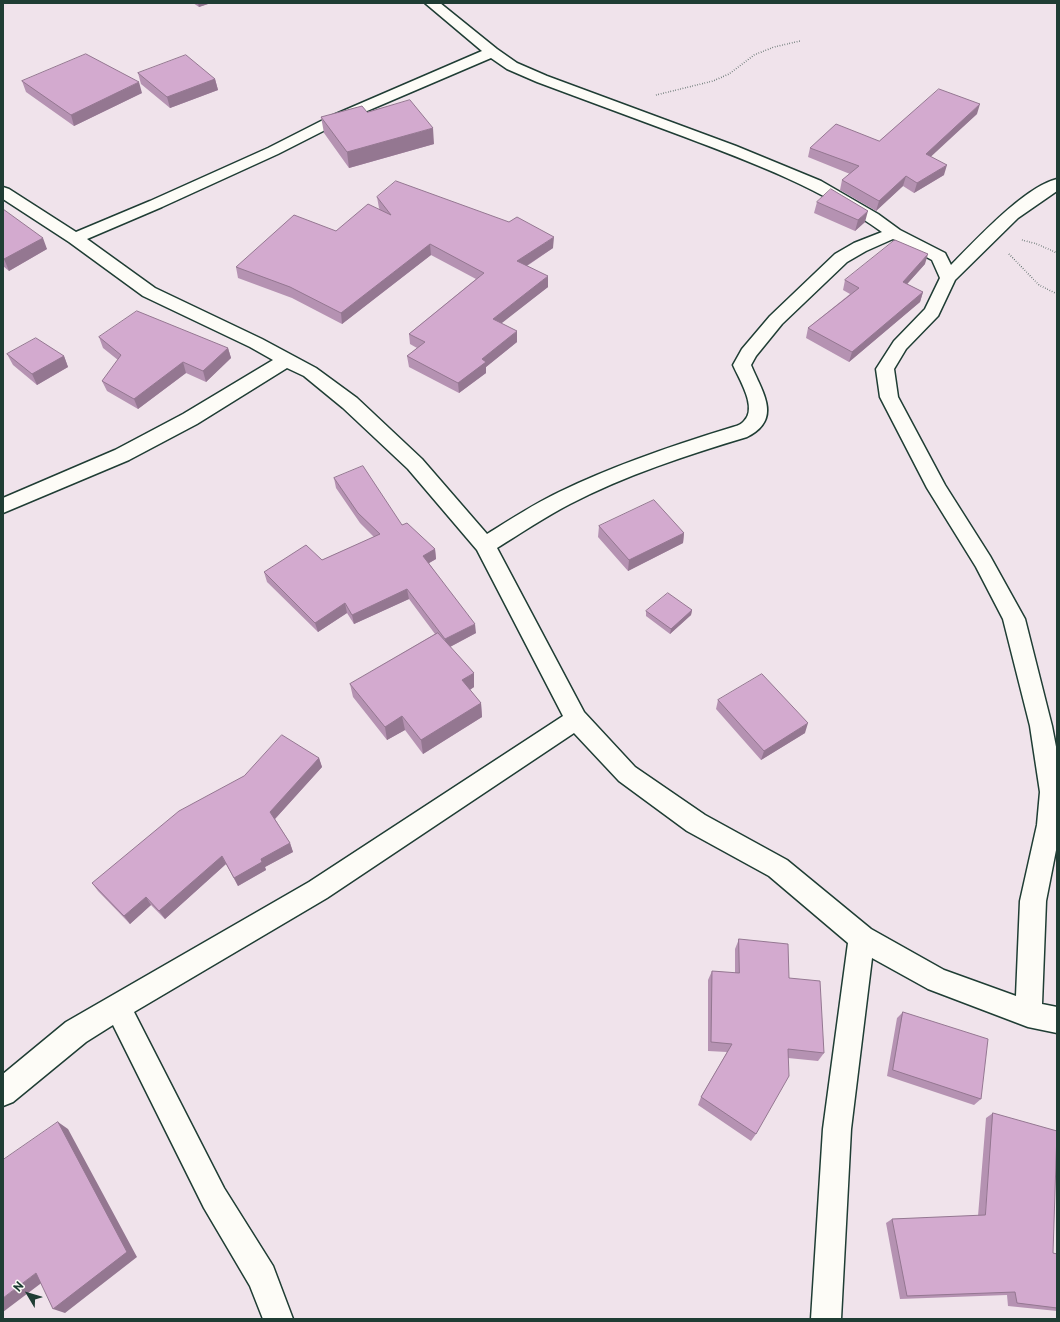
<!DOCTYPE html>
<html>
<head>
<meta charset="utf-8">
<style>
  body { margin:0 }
  #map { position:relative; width:1060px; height:1322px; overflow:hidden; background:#f0e3eb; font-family:"Playpen Sans",sans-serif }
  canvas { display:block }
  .frame { position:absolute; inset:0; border:4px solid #1f3d34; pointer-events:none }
  .north { position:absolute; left:8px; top:1274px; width:40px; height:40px; -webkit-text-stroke:3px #fdfcf7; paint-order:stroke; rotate:308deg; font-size:11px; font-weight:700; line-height:16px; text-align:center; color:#1f3d34 }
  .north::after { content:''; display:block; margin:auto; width:14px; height:18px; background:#1f3d34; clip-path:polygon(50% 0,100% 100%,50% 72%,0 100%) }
</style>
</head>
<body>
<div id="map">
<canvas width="1060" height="1322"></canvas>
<div class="frame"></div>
<div class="north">N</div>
</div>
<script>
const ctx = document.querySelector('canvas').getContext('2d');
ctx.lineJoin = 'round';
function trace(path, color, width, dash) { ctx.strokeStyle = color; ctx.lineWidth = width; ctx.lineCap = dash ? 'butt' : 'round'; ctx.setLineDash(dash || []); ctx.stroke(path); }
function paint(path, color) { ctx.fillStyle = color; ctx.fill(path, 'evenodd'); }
const minor = new Path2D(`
  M425,3h15l57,46 20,14 30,13 189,70 85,35 57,33 22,16 45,23 6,12c24,-24 73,-78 106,-86v12l-39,27 -63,62 -17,36 -32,33 -12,20 4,28 47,88 45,71 35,63 27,107 5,26v93l-11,56 -4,103 15,3v26l-29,-6 -100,-38 -56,-31 -21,171 -10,190h-30l12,-190 25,-186 -79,-67 -82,-45 -68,-50 -45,-48 -247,165 -193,114 90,176 49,78 20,53h-30l-13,-33 -46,-78 -91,-183 -27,17 -73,60 -10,4v-32l63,-52 243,-140 254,-166 -86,-166 -69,-81 -65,-61 -39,-32 -17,-8 -90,56 -68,36 -126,53v-15l112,-48 68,-36 90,-54 -23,-13 -107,-51 -74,-54 -66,-43v-12l6,2 67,43 74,-31 118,-53 61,-31 153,-66zM491,58l16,11 30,13c49,18 99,37 148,55 69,26 138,52 197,95l-28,11 -19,11 -65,62 -28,33 -9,16c6,14 25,43 11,56 -2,3 -7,5 -11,6 -59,18 -118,38 -174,65 -25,12 -48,27 -72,42l-65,-75 -65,-61 -41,-30 -54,-29 -107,-51 -68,-49 75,-32 116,-53 61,-31zM893,239l39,21 8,18 -15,31 -31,32 -18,28 4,28 47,91 49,79 27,52 27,107 10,66 -3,33 -17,76 -4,95 -72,-26 -73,-41 -84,-69 -82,-45 -70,-48 -51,-55 -87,-164c24,-15 48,-31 73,-44 56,-29 117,-49 177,-67 36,-18 15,-45 4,-72l5,-9 26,-32 65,-62 19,-11z`);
trace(minor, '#1f3d34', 3);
trace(new Path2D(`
  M656,95l57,-14 16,-7 25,-19 20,-8 26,-6
  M1022,240l15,4 20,9
  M1009,254l30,31 18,9`), '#1f3d34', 1.5, [0.5, 2]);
paint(minor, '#fdfcf7');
paint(new Path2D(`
  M193,3h18l-12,4z
  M138,73l77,6 3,11 -48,18 -29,-24z
  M22,81l120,12 -68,33 -48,-34z
  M367,112l67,32 -85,24 -25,-35 -3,-16z
  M977,114l-47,42 14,19 -30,18 -11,-7 -27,25 -36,-21 2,-10 8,-6 -42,-17 2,-9 69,-7z
  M377,197l176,51 -26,18 21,21 -47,36 16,19 -31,25v6l-27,20 -50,-26 -2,-11 10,-8 -7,-4 -1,-10 67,-55 -45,-24 -89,69 -50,-26 -54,-20 -2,-11 100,-36 44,-21 -1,-2z
  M817,202l48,20 -10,9 -41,-18z
  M3,209l44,40 -38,22 -6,-5z
  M925,264l-18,20 16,8 -3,10 -71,60 -43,-24 2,-10 42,-34 -7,-4 2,-10z
  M99,337l129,11 3,10 -25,24 -20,-9 -48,36 -31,-18 -5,-10 16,-21 -15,-12z
  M7,354l57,2 4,11 -31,18 -24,-20z
  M334,478l68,47 33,24 1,10 -7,4 47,70 -26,14 24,40 -4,3 11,13 1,14 -59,37 -18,-24 -18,10 -34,-43 -3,-13 85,-50 -26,-35 -55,25 -7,-11 -29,19 -51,-50 -3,-10 58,-12 52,-23 -14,-14 -24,-35z
  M599,526l85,7 -1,10 -55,28 -30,-34z
  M692,610l-1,5 -21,19 -24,-18v-5z
  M718,700l87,33 -44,27 -45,-51z
  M319,758l3,9 -47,52 15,24 3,9 -28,15 1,3 -28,16 -12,-22 -61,55 -14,-14 -21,19 -32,-33 -6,-8z
  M739,939l50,39 35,75 -6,8 -30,-3 -32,76 -5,7 -53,-36 3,-8 26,-45 -19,-1v-71l4,-9 23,2v-24z
  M903,1012l78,87 -7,6 -87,-29 10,-58z
  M993,1113l60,140 4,1v57l-49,-5 -1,-11 -107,4 -14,-76 6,-4 86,-3 8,-98z`), '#b592b2');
paint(new Path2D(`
  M198,3h13l-12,4z
  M215,79l3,11 -48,18 -3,-11z
  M139,82l3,11 -68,33 -3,-11z
  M980,104l-3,10 -54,50 3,-10z
  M433,128l1,16 -85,24 -2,-16z
  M947,165l-3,10 -30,18 3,-10z
  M906,176l-3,10 -27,25 3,-10z
  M868,211l-3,11 -10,9 3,-11z
  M554,237l-1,11 -36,24v-11z
  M43,238l4,11 -38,22 -5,-12z
  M430,244l1,11 -89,69 -1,-11z
  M928,254l-3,10 -25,28 3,-10z
  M548,276v11l-55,43v-11z
  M923,292l-3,10 -71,60 3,-10z
  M517,331v11l-31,25v6l-27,20 -1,-10 24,-24z
  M228,348l3,10 -25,24 -3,-11z
  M64,356l4,11 -31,18 -5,-11z
  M183,362l3,11 -48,36 -4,-10z
  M684,533l-1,10 -55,28 1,-11z
  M435,549l1,10 -12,7 -1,-10z
  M407,589l2,10 -55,25 -2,-9z
  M345,603l2,10 -29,19 -3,-9z
  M692,610l-1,5 -21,19 1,-5z
  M475,624l1,9 -30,16 -1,-10z
  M474,673v14l-11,7 -1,-14z
  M481,703l1,14 -59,37 -2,-14z
  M402,716l3,14 -18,10 -2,-13z
  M808,723l-3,10 -44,27 3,-9z
  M319,758l3,9 -48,53 -4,-8z
  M290,843l3,9 -28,15 1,3 -28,16 -4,-8 27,-19z
  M222,856l4,8 -61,55 -6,-8z
  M146,897l5,8 -21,19 -6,-8z
  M58,1122l10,7 69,128 -72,56 -12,-4z
  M36,1273l12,5 -45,34v-14z`), '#947791');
const building = new Path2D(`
  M86,54l53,28 -68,33 -49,-34z
  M186,55l29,24 -48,18 -29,-24z
  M939,89l41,15 -54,50 21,11 -30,18 -11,-7 -27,25 -37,-21 17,-14 -49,-18 26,-24 43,17z
  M410,100l23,28 -86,24 -26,-35 41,-11 5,6z
  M396,181l113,41 8,-5 37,20 -37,24 31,15 -55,43 24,12 -35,28 4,3 -28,21 -51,-27 18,-14 -16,-8 75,-61 -54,-29 -89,69 -51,-26 -54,-20 58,-52 42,16 32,-27 23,11 -14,-18z
  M831,189l37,22 -10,9 -41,-18z
  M3,209l40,29 -39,21h-1z
  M895,240l33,14 -25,28 20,10 -71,60 -44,-24 51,-40 -14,-8z
  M137,311l91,37 -25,23 -20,-9 -49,37 -32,-18 19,-26 -22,-18z
  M36,338l28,18 -32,18 -25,-20z
  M363,466l39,59 5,-2 28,26 -12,7 52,68 -30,15 -38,-50 -55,26 -7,-12 -30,20 -51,-51 42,-27 16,15 58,-26 -22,-21 -24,-35z
  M654,500l30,33 -55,27 -30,-34z
  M668,593l24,17 -21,19 -25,-18z
  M438,633l36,40 -12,7 19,23 -60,37 -19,-24 -17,11 -35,-43z
  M762,674l46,49 -44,28 -46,-51z
  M282,735l37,23 -49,54 20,31 -29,16 1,3 -28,16 -12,-22 -63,55 -13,-14 -22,19 -32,-33 87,-72 65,-35z
  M739,939l49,5 1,34 31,3 4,72 -36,-4 1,27 -33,58 -55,-37 31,-53 -21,-2 1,-71 27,2z
  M903,1012l85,27 -7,60 -88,-29z
  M993,1113l64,18 -4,122 4,1v54l-40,-5 -2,-11 -108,4 -15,-77 93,-4z
  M58,1122l69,130 -74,57 -17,-36 -33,25v-138z`);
paint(building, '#d3aacf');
trace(building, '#947791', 1);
</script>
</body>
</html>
